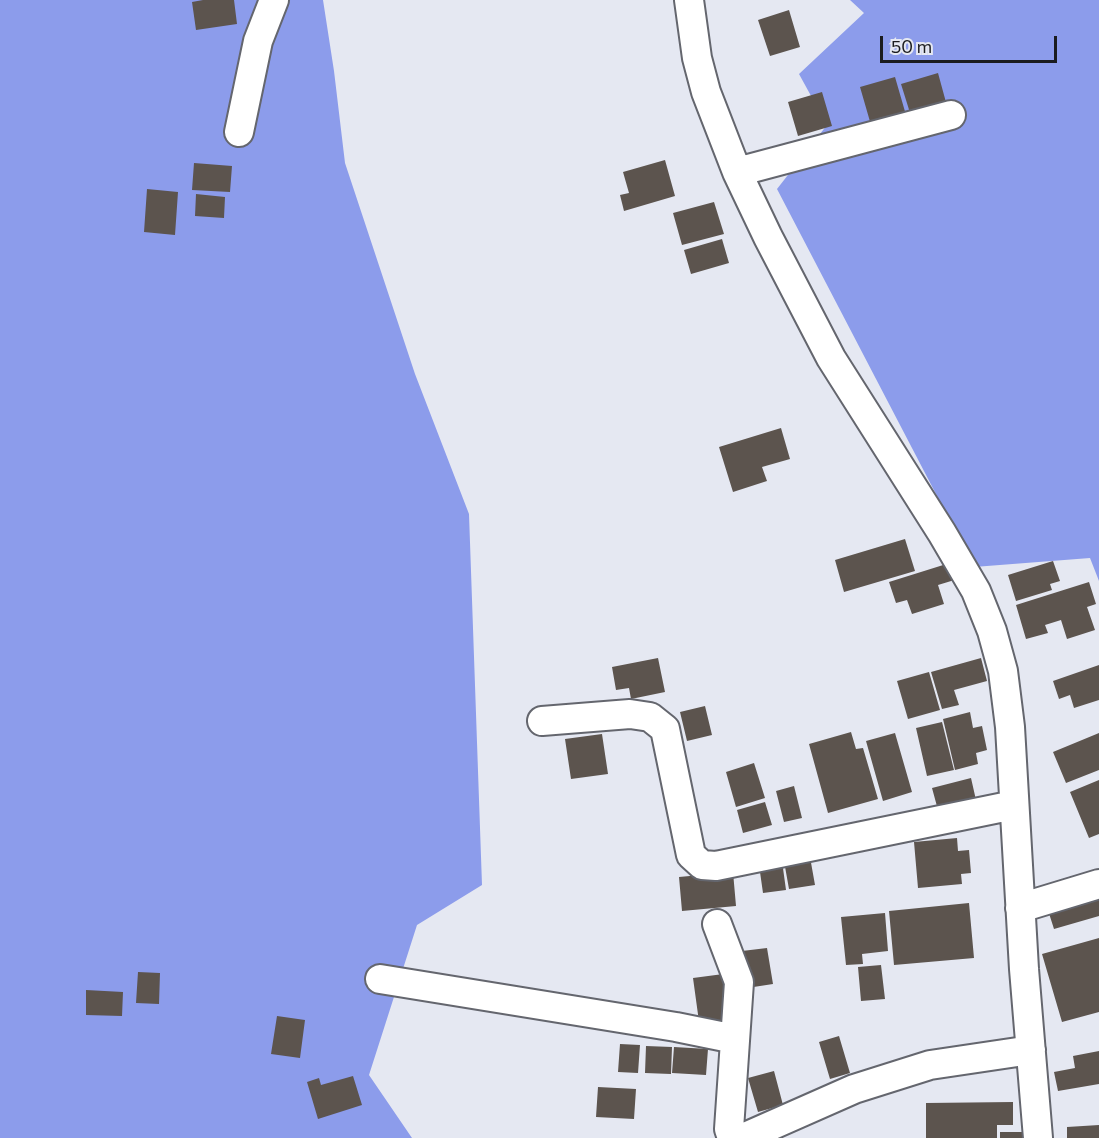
<!DOCTYPE html>
<html>
<head>
<meta charset="utf-8">
<style>
  body { margin:0 }
  #map { position:relative; width:1099px; height:1138px; overflow:hidden; background:#e5e8f2; font-family:Commissioner,sans-serif }
  canvas { display:block }
  .scale { position:absolute; left:880px; top:36px; width:177px; height:27px; box-sizing:border-box; border:3px solid #1b1c1f; border-top:0; padding-left:8px; font-size:18px; line-height:21px; white-space:nowrap; color:#1b1c1f; -webkit-text-stroke:4px #e5e8f2; paint-order:stroke }
</style>
</head>
<body>
<div id="map">
<canvas width="1099" height="1138"></canvas>
<div class="scale">50 m</div>
</div>
<script>
const ctx = document.querySelector('canvas').getContext('2d');
ctx.lineJoin = 'round';
function paint(path, color) { ctx.fillStyle = color; ctx.fill(path, 'evenodd'); }
function trace(path, color, width, dash) { ctx.strokeStyle = color; ctx.lineWidth = width; ctx.lineCap = dash ? 'butt' : 'round'; ctx.setLineDash(dash || []); ctx.stroke(path); }
paint(new Path2D(`
  M0,0h323l11,71 11,92 70,211 54,140 13,371 -65,40 -48,150 43,63h-412z
  M850,0h249v581l-9,-23 -116,9 -197,-378 50,-64 -28,-51 65,-61z`), '#8c9ceb');
paint(new Path2D(`
  M203,0h31l3,24 -41,6 -4,-28z
  M789,10l11,37 -30,9 -12,-36z
  M938,73l9,33 -36,10 -10,-32z
  M895,77l11,38 -35,10 -11,-38z
  M822,92l10,34 -34,10 -10,-34z
  M665,160l10,36 -51,15 -4,-16 9,-2 -6,-21z
  M194,163l38,3 -2,26 -38,-2z
  M147,189l31,3 -3,43 -31,-3z
  M196,194l29,3 -1,21 -29,-2z
  M714,202l10,32 -42,11 -9,-32z
  M722,239l7,24 -38,11 -7,-24z
  M781,428l9,31 -28,8 5,14 -34,11 -14,-45z
  M905,539l10,32 -71,21 -9,-32z
  M956,561l5,17 -23,7 6,19 -32,10 -5,-14 -11,3 -7,-21z
  M1053,561l7,20 -10,3 2,6 -36,11 -8,-26z
  M1089,582l7,22 -9,3 8,23 -28,9 -6,-19 -16,5 3,8 -22,6 -10,-34z
  M658,658l7,34 -34,7 -2,-11 -13,2 -4,-23z
  M981,658l6,23 -33,9 5,15 -17,4 -11,-37z
  M1099,665v35l-25,8 -4,-13 -11,4 -6,-18z
  M929,672l11,38 -32,9 -11,-38z
  M705,706l7,29 -25,6 -7,-29z
  M970,712l3,16 9,-2 5,24 -11,3 2,11 -23,6 -12,-51z
  M942,722l12,48 -27,6 -11,-48z
  M851,732l5,17 7,-1 15,51 -50,14 -19,-69z
  M895,733l17,59 -29,9 -17,-60z
  M1099,733v37l-33,13 -13,-31z
  M602,734l6,40 -37,5 -6,-40z
  M754,763l11,35 -29,9 -10,-35z
  M971,778l5,22 -38,10 -6,-22z
  M1099,780v54l-10,4 -19,-46z
  M794,786l8,32 -18,4 -8,-31z
  M765,802l7,23 -29,8 -6,-23z
  M957,838l1,13 11,-1 2,23 -10,1 1,10 -44,4 -4,-46z
  M810,857l5,28 -26,4 -5,-28z
  M782,861l4,29 -23,3 -4,-28z
  M733,872l3,34 -54,5 -3,-34z
  M1099,889v27l-45,13 -8,-25z
  M969,903l5,55 -80,7 -5,-54z
  M885,913l3,38 -26,3 1,10 -17,1 -5,-48z
  M1099,938v74l-37,10 -20,-68z
  M767,948l6,36 -26,4 -5,-37z
  M881,965l4,34 -24,2 -3,-34z
  M138,972l22,1 -1,31 -23,-1z
  M731,973l-3,52 -28,4 -7,-51z
  M86,990l37,2 -1,24 -36,-1z
  M277,1016l28,4 -5,38 -29,-4z
  M839,1036l11,37 -20,6 -11,-37z
  M620,1044l20,1 -2,28 -20,-1z
  M646,1046l26,1 -1,27 -26,-1z
  M674,1047l34,2 -2,26 -34,-2z
  M1099,1051v33l-41,7 -4,-19 21,-4 -2,-12z
  M774,1071l9,34 -25,7 -10,-34z
  M353,1076l9,29 -44,14 -11,-37 12,-4 2,7z
  M598,1087l38,2 -2,30 -38,-2z
  M1013,1102v23h-16v13h-71v-35z
  M1099,1125v13h-32v-11z
  M1000,1132h27v6h-27z`), '#5c544e');
const minor = new Path2D(`
  M689,0l8,58 9,34 31,80 31,65 63,121 111,175 34,58 16,40 11,40 7,56 14,242 14,169
  M239,132l19,-91 16,-41
  M737,172l214,-57
  M542,721l88,-7 20,3 15,12 26,126 11,10 14,1 298,-61
  M1020,908l79,-24
  M717,924l22,58 -10,147 3,9
  M380,979l296,48 59,12
  M743,1138l111,-49 76,-24 101,-15`);
trace(minor, '#64666e', 32);
trace(minor, '#fff', 28);
</script>
</body>
</html>
